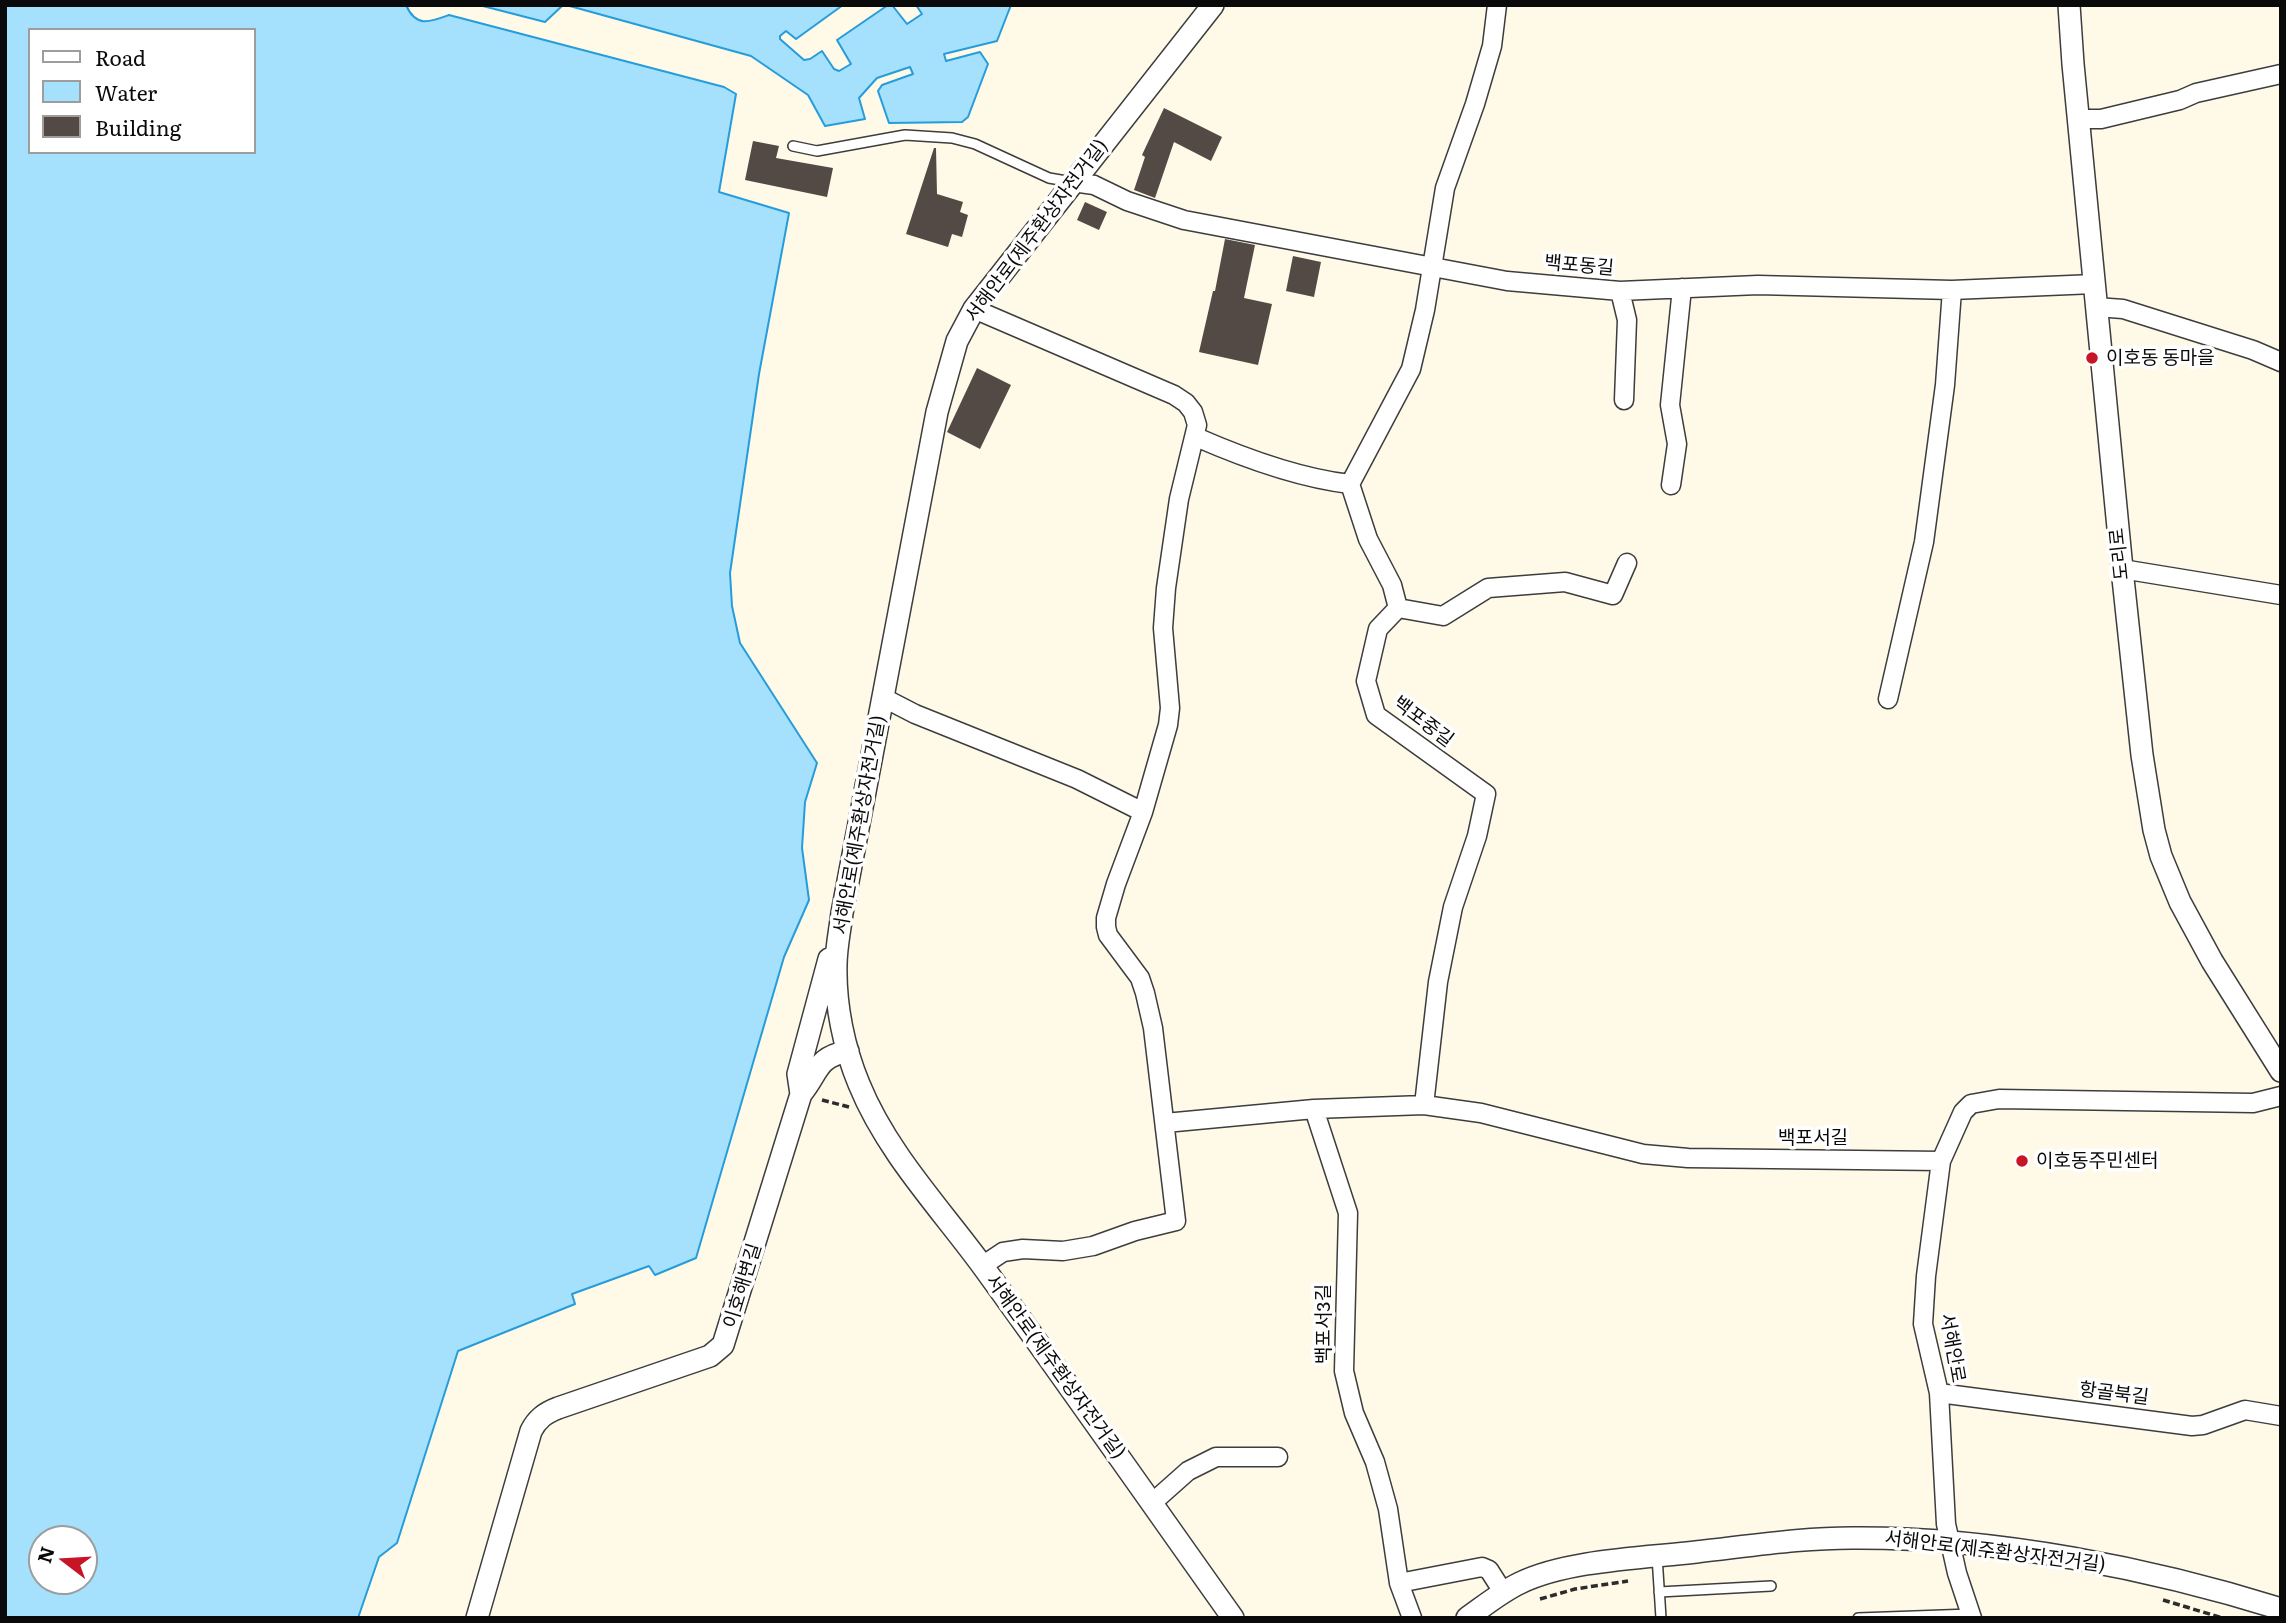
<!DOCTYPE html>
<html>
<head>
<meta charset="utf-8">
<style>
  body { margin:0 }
  #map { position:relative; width:2286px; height:1623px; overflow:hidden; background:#fff9e7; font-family:Literata,serif }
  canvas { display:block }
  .frame { position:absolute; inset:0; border:7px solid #0a0a0a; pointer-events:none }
  .legend { position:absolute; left:28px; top:28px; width:228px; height:126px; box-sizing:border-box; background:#fff; border:2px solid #9d9d9d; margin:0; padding:9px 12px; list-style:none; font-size:21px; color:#0a0a0a }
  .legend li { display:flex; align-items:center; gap:14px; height:35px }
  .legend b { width:35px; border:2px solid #9d9d9d }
  .north { position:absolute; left:28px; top:1525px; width:70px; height:70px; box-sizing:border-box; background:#fff; border:2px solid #9d9d9d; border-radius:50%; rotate:287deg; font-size:19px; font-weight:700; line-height:28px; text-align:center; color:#0a0a0a }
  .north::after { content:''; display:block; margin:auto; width:24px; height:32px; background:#c71527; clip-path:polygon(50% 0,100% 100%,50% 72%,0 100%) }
</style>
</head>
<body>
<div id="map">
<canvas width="2286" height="1623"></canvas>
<div class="frame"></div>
<ul class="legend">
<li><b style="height:9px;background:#fff"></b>Road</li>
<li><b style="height:19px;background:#a5e1fd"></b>Water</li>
<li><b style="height:19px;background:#544a45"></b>Building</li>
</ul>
<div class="north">N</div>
</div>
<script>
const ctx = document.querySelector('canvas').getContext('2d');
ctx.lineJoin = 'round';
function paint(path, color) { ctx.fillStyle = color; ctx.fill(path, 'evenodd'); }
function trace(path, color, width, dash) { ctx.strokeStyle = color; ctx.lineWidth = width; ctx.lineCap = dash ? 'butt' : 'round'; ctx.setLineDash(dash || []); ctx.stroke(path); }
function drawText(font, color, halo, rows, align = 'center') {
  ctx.font = font + ' Literata,"Noto Sans KR",serif'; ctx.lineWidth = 7; ctx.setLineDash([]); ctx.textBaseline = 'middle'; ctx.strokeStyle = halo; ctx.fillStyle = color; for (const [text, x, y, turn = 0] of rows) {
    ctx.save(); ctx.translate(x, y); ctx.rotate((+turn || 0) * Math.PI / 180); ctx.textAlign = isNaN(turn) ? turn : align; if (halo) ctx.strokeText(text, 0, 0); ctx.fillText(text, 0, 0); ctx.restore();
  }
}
const water = new Path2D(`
  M5,5h401c10,23 24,17 43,10l275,72 12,7 -17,98 70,21 -30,161 -29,199 2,33 8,37 77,120 -12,39 -3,46 7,52 -25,57 -88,301 -41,17 -6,-9 -77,28 3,10 -117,47 -61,192 -18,14 -21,61h-353zM30,30h224v122h-224zM42,1539h42v42h-42z
  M479,5h84l-18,17z
  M566,5h277l-47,34 -10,-8 -6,5v3l24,21 6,-1 12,-8 12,18 5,2 12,-7 -14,-24 51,-35h4l15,19 15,-10 -6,-9h95l-14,36 -53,13 2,7 34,-9 8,12 -20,53 -6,5 -73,1 -11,-32 4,-6 31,-11 -3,-7 -33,11 -18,20 6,21 -40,7 -17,-31 -57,-39z`);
paint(water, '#a5e1fd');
trace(water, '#259cdb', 2);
paint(new Path2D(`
  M1164,108l58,29 -11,24 -37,-19 -19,56 -21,-8 11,-33 -3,-2z
  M753,141l26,5 -3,12 57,10 -6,29 -82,-17z
  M934,148h2l1,46 26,8 -3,10 8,3 -6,22 -10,-3 -4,13 -42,-13z
  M1085,202l22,10 -8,18 -22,-10z
  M1225,239l30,6 -11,53 28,6 -14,61 -59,-13 14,-61h2z
  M1293,256l28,6 -7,35 -28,-6z
  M977,368l34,17 -31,64 -33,-17z`), '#544a45');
const service = new Path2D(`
  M793,146l24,5 88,-16 47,3 23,6 74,34 23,4
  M1657,1556l4,62
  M1659,1592l112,-6
  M1858,1618l113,-4`);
const minor = new Path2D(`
  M2079,119h22l79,-19 16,-7 85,-19
  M1073,182l21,3 33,16 57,19 323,61 113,10 138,-6 194,5 142,-6
  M1620,291l7,29 -3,80
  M2096,307l27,2 130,41 28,12
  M974,309l200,86 12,8 7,9 4,13 -18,74 -13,89 -3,40 7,80 -2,17 -25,87 -27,72 -10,34v9l2,8 32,43 5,15 8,35 23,193 -41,10 -42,15 -30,5 -40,-2 -20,3 -21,14
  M1196,437c48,21 102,41 154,47l18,55 24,46 6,23 -20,21 -12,52 10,34 110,79 -9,42 -24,71 -15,75 -14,123
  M1350,484l61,-115 14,-59 20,-122 30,-84 17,-58 5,-41
  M1671,485l6,-41 -7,-39 12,-117
  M2122,569l159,26
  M1398,608l45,8 45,-28 77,-6 48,13 14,-32
  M884,698l31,16 162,65 66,33
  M1888,699l36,-157 21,-157 7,-95
  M1314,1109l34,104 -4,158 10,42 21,49 13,47 11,74 13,35
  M1165,1123l149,-14 110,-4 57,8 162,41 45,4 253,3
  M1939,1393l253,33 11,-1 42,-15 36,6
  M1152,1503l36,-32 28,-14h62
  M1399,1583l83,-16 7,3 14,22
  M1972,1618l-15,-45 -11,-49 -7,-131 -16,-69 3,-48 15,-115 22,-49 8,-8 28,-5 254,4 28,-7`);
const tertiary = new Path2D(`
  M1213,5l-239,304 -17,32 -20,71 -95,501c-2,17 -6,35 -6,52 -1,40 8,83 23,119 28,69 82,125 125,184 84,116 166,233 249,350
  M2069,5l4,59 49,505 20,186 12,75 7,26 19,46 32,59 69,110
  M801,1094c19,-23 14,-36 47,-43
  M477,1618l54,-187c6,-12 14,-18 27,-23l152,-52 13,-11 78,-251 -3,-20 31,-115
  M1467,1618c17,-12 34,-26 53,-35 47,-23 124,-25 176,-31 54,-6 109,-15 164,-14 137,0 290,30 421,71`);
trace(service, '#3d3d3d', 12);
trace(minor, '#3d3d3d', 21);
trace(tertiary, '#3d3d3d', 24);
trace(new Path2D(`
  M822,1100l27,7
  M1540,1599l35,-10 53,-8
  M2163,1600l60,18`), '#2c2c2c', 3.5, [7, 3.5]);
trace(service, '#fff', 9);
trace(minor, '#fff', 18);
trace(tertiary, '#fff', 21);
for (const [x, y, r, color] of [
  [2092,358,7,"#c71527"],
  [2022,1161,7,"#c71527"]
]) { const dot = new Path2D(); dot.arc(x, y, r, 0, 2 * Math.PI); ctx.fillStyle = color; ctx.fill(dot); trace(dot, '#fff', 2.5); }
drawText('19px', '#0a0a0a', '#fff', [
  ["서해안로(제주환상자전거길)",1037,231,-53],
  ["백포동길",1579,266,5],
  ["도리로",2120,554,-96],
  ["백포중길",1423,722,37],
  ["서해안로(제주환상자전거길)",860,825,-80],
  ["백포서길",1813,1138],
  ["이호해변길",743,1286,-73],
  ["백포서3길",1324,1324,-90],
  ["서해안로",1952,1348,80],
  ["서해안로(제주환상자전거길)",1055,1367,54],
  ["항골북길",2114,1394,7],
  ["서해안로(제주환상자전거길)",1995,1552,7]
]);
drawText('19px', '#0a0a0a', '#fff', [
  ["이호동 동마을",2106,358],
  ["이호동주민센터",2036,1161]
], 'left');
</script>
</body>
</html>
